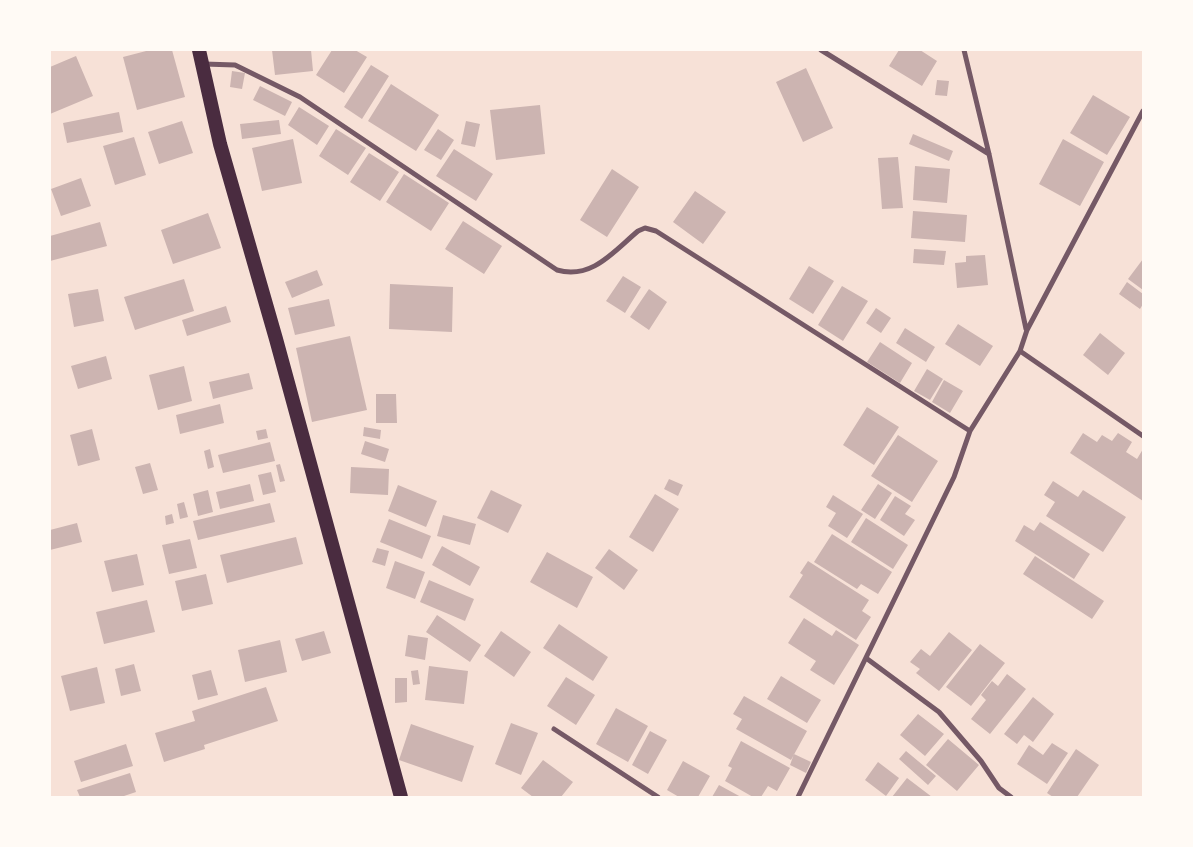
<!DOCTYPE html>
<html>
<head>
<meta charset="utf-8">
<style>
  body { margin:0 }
  #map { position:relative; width:1193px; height:847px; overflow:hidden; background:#f7e1d7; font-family:Figtree,sans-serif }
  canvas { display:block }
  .frame { position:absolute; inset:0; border:51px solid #fffaf5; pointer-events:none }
</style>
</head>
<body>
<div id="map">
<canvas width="1193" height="847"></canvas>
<div class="frame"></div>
</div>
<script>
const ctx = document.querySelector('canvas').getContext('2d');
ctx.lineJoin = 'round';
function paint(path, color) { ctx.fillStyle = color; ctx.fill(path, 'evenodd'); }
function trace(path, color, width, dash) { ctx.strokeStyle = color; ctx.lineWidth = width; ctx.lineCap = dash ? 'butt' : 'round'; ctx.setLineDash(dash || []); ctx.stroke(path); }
paint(new Path2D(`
  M150,50h22l13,47 -48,13 -14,-53z
  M272,50h39l2,21 -38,4z
  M332,50h23l12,7 -23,36 -28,-18z
  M899,50h21l17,11 -15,25 -33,-20z
  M76,56l17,40 -43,18v-47z
  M371,65l18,11 -27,43 -18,-12z
  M806,68l27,60 -30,14 -27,-60z
  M232,71l13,2 -3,16 -12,-2z
  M937,80l12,1 -2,15 -12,-1z
  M391,84l48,31 -23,36 -48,-30z
  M260,86l32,16 -7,14 -32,-16z
  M1093,95l37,22 -23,38 -37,-22z
  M540,105l5,49 -49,6 -6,-50z
  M299,107l30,19 -12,19 -29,-20z
  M119,112l4,20 -56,11 -4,-20z
  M279,120l2,14 -39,5 -2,-15z
  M182,121l11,32 -34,11 -11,-32z
  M466,121l14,3 -5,23 -14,-3z
  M336,129l30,19 -18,27 -29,-19z
  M438,129l16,11 -13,20 -17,-10z
  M913,134l40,17 -4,10 -40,-17z
  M134,137l12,38 -31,10 -12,-39z
  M293,139l9,44 -40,8 -10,-43z
  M1063,139l41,23 -24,44 -41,-22z
  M454,149l39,25 -17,27 -40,-25z
  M369,153l30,19 -19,29 -30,-19z
  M898,157l5,51 -21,1 -4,-51z
  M915,166l35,3 -3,34 -34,-3z
  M612,169l27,18 -32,50 -27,-17z
  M404,174l45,29 -18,28 -45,-29z
  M81,178l10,28 -30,10 -10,-27z
  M695,191l31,21 -23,32 -30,-22z
  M913,211l54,4 -2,27 -54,-4z
  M208,213l13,35 -48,16 -12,-34z
  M463,221l39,25 -18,28 -39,-25z
  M100,222l7,24 -57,15v-25z
  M914,249l32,2 -2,14 -31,-2z
  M985,255l3,30 -31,3 -2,-25 11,-1v-6z
  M1143,259v31l-15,-11z
  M809,266l25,15 -21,33 -24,-15z
  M317,270l6,15 -31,13 -7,-16z
  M623,276l18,11 -16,26 -19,-12z
  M184,279l10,32 -59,19 -11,-33z
  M1127,282l16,12v10l-3,5 -21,-15z
  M390,284l63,3 -1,45 -63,-3z
  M842,286l26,15 -25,40 -25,-16z
  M98,289l6,32 -30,6 -6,-33z
  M649,289l18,13 -18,28 -19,-13z
  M329,299l6,27 -40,9 -7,-27z
  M226,306l5,16 -44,14 -5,-16z
  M876,308l15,10 -10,15 -15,-10z
  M958,324l35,22 -13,20 -35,-22z
  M905,328l30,19 -9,15 -30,-19z
  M1100,333l25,20 -17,22 -25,-20z
  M350,336l17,74 -55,12 -16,-74z
  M880,342l32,21 -12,20 -33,-21z
  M106,356l6,23 -34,10 -7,-23z
  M184,366l8,35 -34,9 -9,-35z
  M927,369l16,10 -13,21 -16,-9z
  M249,373l4,16 -40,10 -4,-17z
  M944,380l19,11 -13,22 -18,-11z
  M376,394h20l1,29h-21z
  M220,404l4,19 -44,11 -4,-19z
  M867,407l32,20 -25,38 -31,-20z
  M364,427l17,3 -1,9 -17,-3z
  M92,429l8,31 -22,6 -8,-31z
  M266,429l2,9 -10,2 -2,-9z
  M1083,433l14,9 5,-7 10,6 6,-8 14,9 -6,10 11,7 6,-10v52l-73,-48z
  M898,435l40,26 -26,41 -41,-26z
  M365,441l24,8 -4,13 -24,-8z
  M270,442l5,19 -52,12 -5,-18z
  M210,449l4,18 -6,2 -4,-18z
  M150,463l8,27 -15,4 -8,-27z
  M280,464l5,17 -5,1 -4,-17z
  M351,467l38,2 -1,26 -38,-2z
  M271,472l5,20 -13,3 -5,-20z
  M669,479l14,6 -5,11 -14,-7z
  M1053,481l25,16 5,-7 43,27 -23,35 -57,-36 9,-14 -11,-7z
  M250,484l4,17 -34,8 -4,-17z
  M878,484l14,9 -17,26 -14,-9z
  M398,485l39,16 -11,26 -38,-16z
  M208,490l5,22 -15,4 -5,-22z
  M491,490l31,15 -14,28 -31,-15z
  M655,494l24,15 -26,43 -24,-15z
  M833,495l30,19 -16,24 -19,-12 8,-13 -10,-6z
  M895,496l16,10 -6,8 10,6 -11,16 -24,-16z
  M184,502l4,15 -8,2 -3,-15z
  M270,503l5,19 -77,18 -5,-19z
  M172,514l2,9 -8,2 -1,-9z
  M443,515l33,9 -6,21 -33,-9z
  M866,518l42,27 -15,24 -42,-27z
  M389,519l42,17 -9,23 -42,-17z
  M1040,522l50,32 -16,25 -59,-38 9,-16 10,6z
  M77,523l5,19 -32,8v-20z
  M832,534l60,38 -14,22 -17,-10 -4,5 -43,-27z
  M296,537l7,27 -76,19 -7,-28z
  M190,539l7,29 -28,6 -7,-29z
  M442,546l38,21 -10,19 -38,-21z
  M377,548l12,3 -4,15 -13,-4z
  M609,549l29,21 -14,20 -29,-22z
  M547,552l46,25 -16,31 -47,-26z
  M137,554l7,31 -32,7 -8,-31z
  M1035,556l69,45 -12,18 -69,-45z
  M395,561l30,11 -10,27 -29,-11z
  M808,561l61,39 -7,11 9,6 -15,23 -67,-43 14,-22 -3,-2z
  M206,574l7,30 -31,7 -7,-30z
  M429,580l45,19 -9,22 -45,-19z
  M147,600l8,32 -51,12 -8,-32z
  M437,615l44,30 -11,17 -44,-30z
  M804,618l28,18 4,-6 23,15 -25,40 -24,-15 6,-9 -28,-18z
  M559,624l49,33 -15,24 -50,-33z
  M324,631l7,22 -29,8 -7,-22z
  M501,631l30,21 -17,25 -30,-21z
  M949,632l23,18 -33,41 -23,-18 4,-4 -10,-7 11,-13 9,7z
  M408,635l20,3 -3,22 -20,-4z
  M280,640l7,32 -42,10 -7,-32z
  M980,644l25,19 -34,43 -25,-19z
  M134,664l7,27 -20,5 -6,-27z
  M429,666l39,5 -4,33 -39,-4z
  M97,667l8,36 -35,8 -9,-35z
  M211,670l7,25 -20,5 -6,-25z
  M418,670l2,14 -7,1 -2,-14z
  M1007,674l19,15 -36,45 -19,-15 15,-19 -5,-5 11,-14 6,5z
  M781,676l40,24 -14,23 -40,-24z
  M566,677l29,18 -19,30 -29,-19z
  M395,678h12v24l-12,1z
  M266,687l12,34 -74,24 1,4 -41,13 -9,-29 40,-12 -3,-10z
  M744,696l63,35 -16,29 -55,-31 6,-10 -9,-5z
  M1033,697l21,17 -21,28 -9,-7 -7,9 -13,-10z
  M616,708l32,18 -20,36 -32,-18z
  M918,714l26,20 -19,22 -25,-21z
  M511,723l27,10 -17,42 -26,-11z
  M411,724l63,22 -12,36 -63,-22z
  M650,731l17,9 -19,34 -16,-9z
  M948,739l31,26 -22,26 -31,-26z
  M741,741l49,27 -13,23 -9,-5 -7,11h-8l-28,-16 7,-13 -4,-2z
  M1052,743l16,10 -21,31 -30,-20 12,-19 14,10z
  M126,744l7,22 -52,16 -7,-21z
  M1076,749l23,16 -22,32h-24l-6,-4z
  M906,751l30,25 -8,9 -29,-26z
  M794,754l17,8 -5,11 -16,-8z
  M543,760l30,22 -12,15h-28l-12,-9z
  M683,761l27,15 -12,21h-19l-12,-7z
  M878,762l21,16 -13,18 -21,-16z
  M130,773l6,19 -15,5h-41l-3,-7z
  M907,778l25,19h-40z
  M719,785l22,12h-29z`), '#ccb4b1');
trace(new Path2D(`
  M821,50l168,104
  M964,50l25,104 37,175
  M204,64l31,1 65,32 257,173c35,10 57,-19 81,-39l7,-3 11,3 314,200
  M1020,351l123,85
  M866,658l73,54 42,49 18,27 12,9
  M554,729l104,68
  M798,797l156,-320 16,-46 50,-80 7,-21 116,-219`), '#755966', 5);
trace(new Path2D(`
  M199,50l21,94 56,195 125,458`), '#4a2c40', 14);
</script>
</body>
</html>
